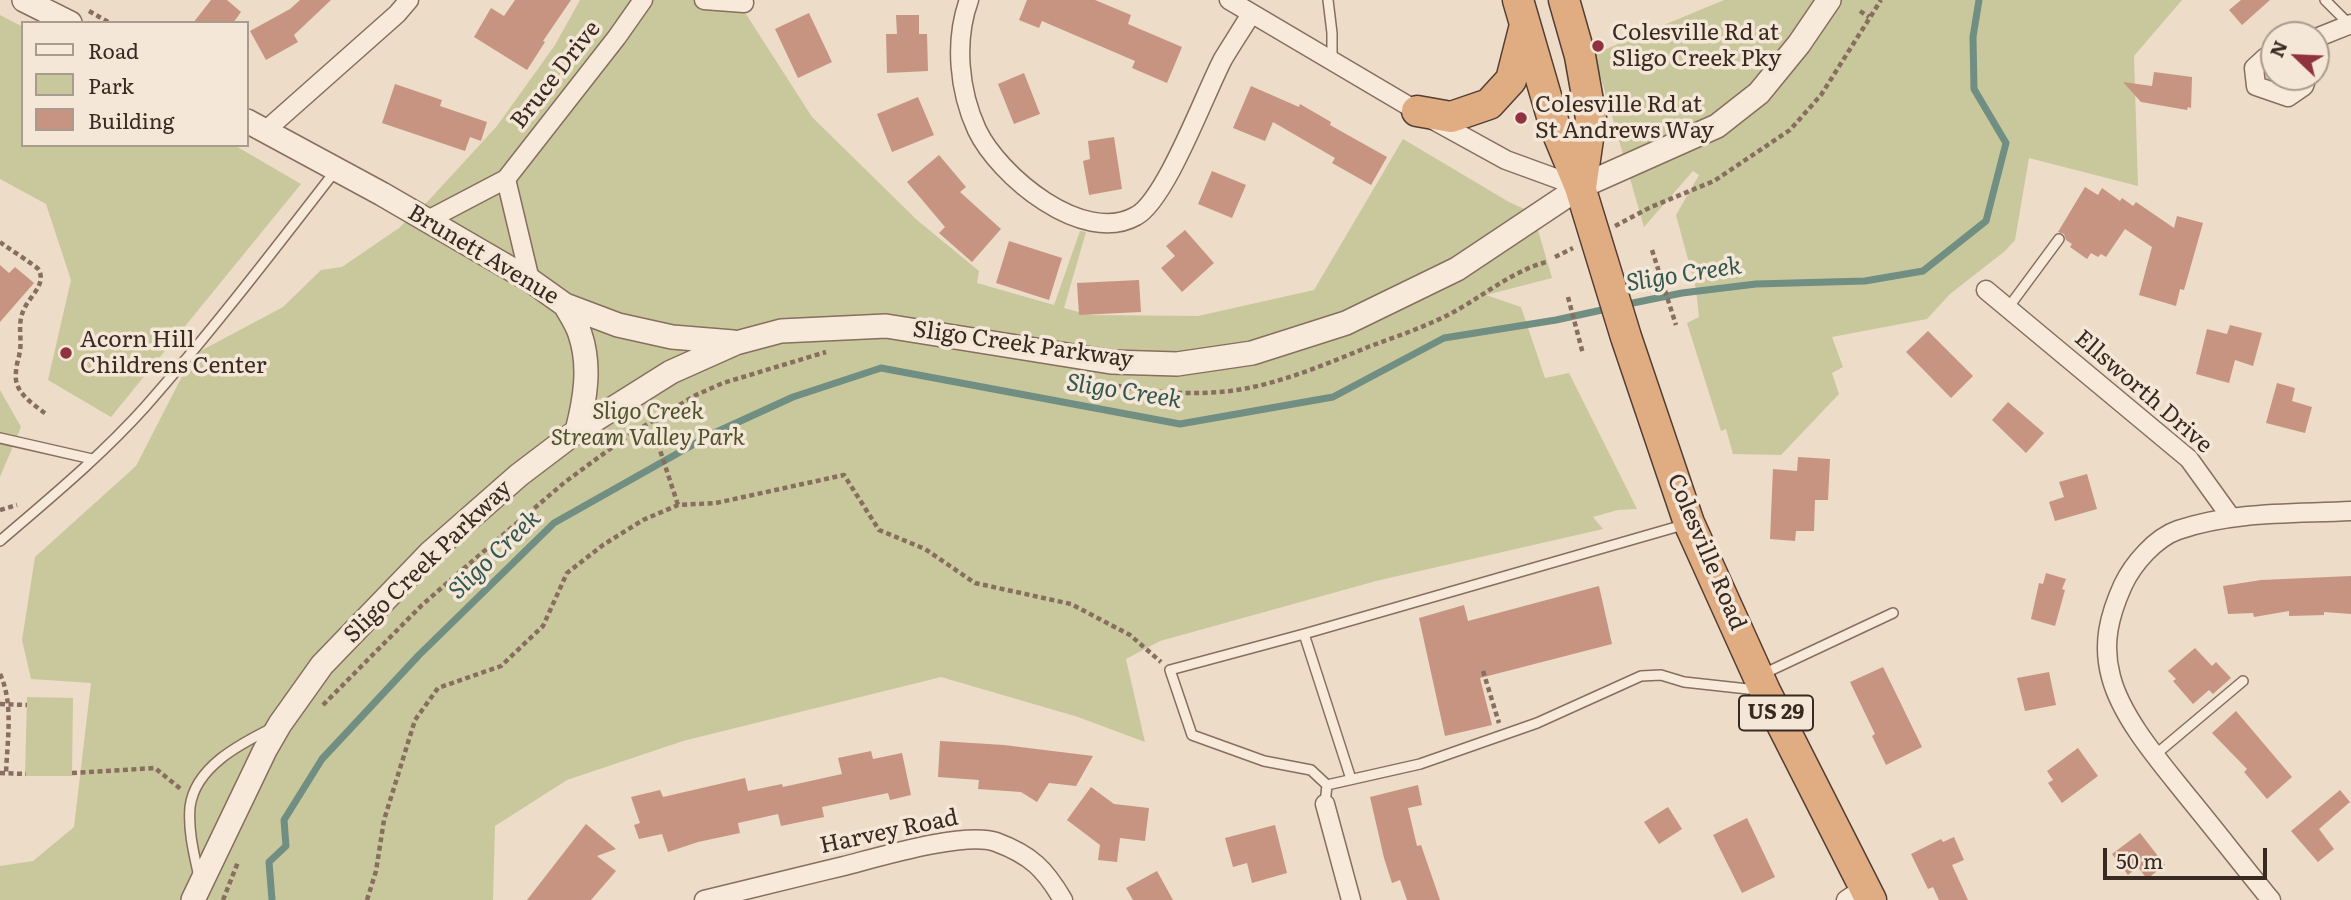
<!DOCTYPE html>
<html>
<head>
<meta charset="utf-8">
<style>
  body { margin:0 }
  #map { position:relative; width:2351px; height:900px; overflow:hidden; background:#ecdcc8; font-family:Literata,serif }
  canvas { display:block }
  .legend { position:absolute; left:21px; top:21px; width:228px; height:126px; box-sizing:border-box; background:#f4e7d7; border:2px solid #a99b8e; margin:0; padding:9px 12px; list-style:none; font-size:21px; color:#382921 }
  .legend li { display:flex; align-items:center; gap:14px; height:35px }
  .legend b { width:35px; border:2px solid #a99b8e }
  .north { position:absolute; left:2260px; top:21px; width:70px; height:70px; box-sizing:border-box; background:#f4e7d7; border:2px solid #a99b8e; border-radius:50%; rotate:293deg; font-size:19px; font-weight:700; line-height:28px; text-align:center; color:#382921 }
  .north::after { content:''; display:block; margin:auto; width:24px; height:32px; background:#913241; clip-path:polygon(50% 0,100% 100%,50% 72%,0 100%) }
  .scale { position:absolute; left:2103px; top:848px; width:164px; height:32px; box-sizing:border-box; border:4px solid #382921; border-top:0; padding-left:9px; font-size:21px; line-height:24px; white-space:nowrap; color:#382921; -webkit-text-stroke:5px #f4e7d7; paint-order:stroke }
</style>
</head>
<body>
<div id="map">
<canvas width="2351" height="900"></canvas>
<ul class="legend">
<li><b style="height:9px;background:#f7eadb"></b>Road</li>
<li><b style="height:19px;background:#c9c89c"></b>Park</li>
<li><b style="height:19px;background:#c79481"></b>Building</li>
</ul>
<div class="north">N</div>
<div class="scale">50 m</div>
</div>
<script>
const ctx = document.querySelector('canvas').getContext('2d');
ctx.lineJoin = 'round';
function paint(path, color) { ctx.fillStyle = color; ctx.fill(path, 'evenodd'); }
function trace(path, color, width, dash) { ctx.strokeStyle = color; ctx.lineWidth = width; ctx.lineCap = dash ? 'butt' : 'round'; ctx.setLineDash(dash || []); ctx.stroke(path); }
function drawText(font, color, halo, rows, align = 'center') {
  ctx.font = font + ' Literata,serif'; ctx.lineWidth = 7; ctx.setLineDash([]); ctx.textBaseline = 'middle'; ctx.strokeStyle = halo; ctx.fillStyle = color; for (const [text, x, y, turn = 0] of rows) {
    ctx.save(); ctx.translate(x, y); ctx.rotate((+turn || 0) * Math.PI / 180); ctx.textAlign = isNaN(turn) ? turn : align; if (halo) ctx.strokeText(text, 0, 0); ctx.fillText(text, 0, 0); ctx.restore();
  }
}
paint(new Path2D(`
  M580,0h157l75,117 105,103 62,51 -2,12 77,22 26,-74 6,1 -22,76 26,7 108,1 116,-26 89,-151 106,63 24,11 19,65 -66,17 35,12 24,71 24,-5 68,136 -19,1 -25,7 10,12 -227,52 -216,60 -34,18 19,83 -67,-25 -137,-40 -258,64 -116,39 -72,46 -2,74h-493v-34l33,-5 41,-34 17,-144 -60,-4 -9,-39 13,-83 101,-91 57,-111 90,-48 38,-37 21,-3 57,-39 31,-29 67,-73 58,-81z
  M1724,0h458l-48,56 4,130 -109,-28 -14,82 -10,11 -55,43 -23,25 -95,18 11,30 -11,6 7,21 -58,61 -48,-1 -7,-25 -5,2 -34,-108 12,-6 -3,-28 -20,-74 23,-40 -6,-4 -49,56 -50,-173z
  M0,15l23,12v118h211l67,39 -190,233 -63,-37 23,-100 -25,-76 -46,-25z
  M0,390l21,37 -21,50z
  M27,697l46,1 -1,78h-47z`), '#c9c89c');
trace(new Path2D(`
  M1623,305l59,-12 74,-9 109,-3 58,-10 63,-50 20,-78 -32,-54 -1,-52 6,-37
  M272,900l-3,-38 17,-16 -2,-26 38,-61 97,-104 135,-132 158,-89 81,-37 88,-29 299,56 153,-27 111,-59 112,-18 55,-12`), '#708e82', 7);
paint(new Path2D(`
  M211,0h16l14,12 -8,11h-40z
  M300,0h31l-37,35 4,7 -32,18 -16,-29 40,-22z
  M515,0h56l-28,41 2,1 -18,28 -53,-33 17,-29 13,8z
  M1027,0h68l36,15 -3,9 54,23 -15,36 -35,-15 3,-7 -93,-40 -3,7 -20,-8z
  M2241,0h29l-28,25 -13,-15z
  M809,13l23,49 -34,16 -23,-49z
  M896,15h23v19h8l1,37 -41,2 -1,-39h11z
  M2154,72l38,5 -1,31 -3,-1 -1,3 -46,-8 -18,-20 29,4z
  M1024,73l16,41 -26,10 -16,-40z
  M395,84l47,16 -2,6 47,16 -6,19 -11,-4 -5,14 -83,-28z
  M1251,86l48,21 1,-3 31,18 -1,3 57,32 -16,28 -39,-22 3,-5 -62,-36 -8,19 -32,-13z
  M918,97l16,38 -42,17 -15,-38z
  M1114,137l8,52 -33,6 -6,-34 7,-2 -2,-18z
  M939,155l27,32 -6,5 41,37 -29,33 -33,-29 6,-6 -38,-45z
  M1212,171l34,14 -14,33 -34,-14z
  M2085,187l13,8 4,-7 18,13 2,-3 11,8 3,-4 38,26 3,-12 26,7 -19,67 -4,-1 -4,17 -37,-11 13,-48 -27,-18 -19,28 -5,-3 -3,3 -7,-4 -4,6 -17,-12 2,-3 -6,-4 -2,-6 -6,-2z
  M1185,230l29,33 -32,29 -21,-24 14,-12 -9,-10z
  M1009,241l53,17 -13,42 -53,-17z
  M0,265l9,8 6,-6 19,16 -34,39z
  M1139,280l2,32 -62,3 -2,-32z
  M2230,325l32,8 -9,33 -18,-6 -6,23 -33,-9 11,-45 20,5z
  M1928,331l45,45 -22,22 -45,-46z
  M2277,383l18,5 -3,13 20,6 -7,26 -39,-10z
  M2008,402l36,31 -18,20 -34,-33z
  M1798,457l32,2 -2,41h-13l-1,31h-18l-1,10 -25,-2 3,-70 24,2z
  M2087,474l10,35 -42,12 -6,-19 15,-5 -5,-15z
  M2046,573l20,6 -4,10 3,1 -10,36 -24,-7 8,-36 4,1z
  M2351,576v38l-27,-2v3l-35,1v-5l-35,6 -1,-4 -25,1 -5,-28 38,-6z
  M1599,586l13,58 -132,34 12,47 -47,11 -26,-118 45,-13 4,16z
  M2195,648l17,18 4,-4 15,16 -18,16 -4,-4 -16,14 -20,-23 3,-2 -8,-8z
  M1883,667l39,80 -36,18 -14,-29 3,-2 -25,-52z
  M2049,672l7,33 -31,6 -8,-33z
  M2236,711l56,66 -25,22 -23,-27 3,-3 -35,-36z
  M940,741l64,4 89,11 -17,30 -27,-3 -12,19 -16,-10 -43,-3 1,-9 -41,-3z
  M2078,748l20,28 -36,27 -14,-20 5,-3 -6,-9z
  M871,751l2,8 29,-6 9,42 -21,5 -2,-7 -66,14 2,10 -43,9 -3,-12 -40,9 2,10 -42,9 -30,10 -6,-18 -23,5 -5,-14 6,-2 -9,-26 29,-7 3,7 82,-19 3,13 34,-7 1,3 59,-13 -4,-16z
  M1418,785l4,20 -14,3 9,38 4,-1 19,55h-33l-7,-20 -8,3 -8,-25 -14,-61z
  M1091,787l23,17 35,4 -4,33 -25,-3 -3,24 -19,-2 2,-15 -33,-25z
  M2340,790l10,12 -31,27 15,20 -16,13 -27,-31z
  M1668,807l14,22 -23,15 -15,-22z
  M1747,818l28,59 -33,16 -29,-58z
  M586,824l30,25 -19,7 19,15 -25,29h-64z
  M1275,825l12,48 -35,10 -5,-20 -14,4 -8,-29z
  M2140,833l25,32 -18,14 -9,-12 -10,8 -16,-21z
  M1954,837l10,23 -12,5 16,35h-29l-6,-13 -5,2 -17,-35 30,-15 2,3z
  M1157,871l16,29h-40l-7,-12z`), '#c79481');
const service = new Path2D(`
  M1328,0l4,33v28
  M2325,0l25,25
  M2008,308l51,-69
  M0,438l92,21
  M0,541c50,-43 101,-85 145,-134 67,-76 129,-157 191,-237
  M1304,634l47,145
  M1763,674l130,-61
  M2155,755l88,-74
  M1327,785l-16,-15 -47,-9 -72,-26 -22,-65 134,-36 379,-109
  M1325,804l2,-19 93,-21 117,-41 104,-47 20,-1 23,7 73,8
  M199,877c-5,-23 -11,-46 -9,-70 5,-40 50,-63 82,-79`);
const minor = new Path2D(`
  M704,0l40,3
  M969,0c-15,41 -10,91 8,130 22,46 106,116 159,86 30,-16 69,-123 87,-157 9,-15 19,-30 28,-45
  M1229,0l188,111 89,49 74,27
  M2316,38l35,-14
  M2274,54l-8,3 -12,11 2,18 32,11 16,-11 3,-9
  M265,131l132,-117 12,-14
  M506,179l24,101
  M426,221l80,-42 111,-142 26,-37
  M1986,290l203,169 41,57
  M1325,804l26,96
  M704,900c46,-11 93,-23 140,-34 35,-9 121,-35 152,-24 35,13 49,27 67,58
  M1846,900l18,-12
  M2271,900c-28,-34 -55,-69 -83,-103 -27,-34 -66,-78 -77,-120 -9,-33 -2,-61 12,-92 10,-21 32,-47 55,-55 56,-19 115,-16 173,-19`);
const tertiary = new Path2D(`
  M24,0l46,23
  M247,121l135,73 148,86 35,25 53,20 54,12 61,5
  M565,305c5,9 12,19 15,29 11,32 5,66 -3,97
  M193,900l72,-150 15,-26 42,-59 108,-112 89,-78 58,-44 94,-59 65,-29 45,-12 105,-5 225,36 66,2 75,-11 94,-30 111,-54 123,-82 137,-61 42,-33 40,-49 30,-44`);
const trunk = new Path2D(`
  M1518,0l37,127 25,60 46,150 63,186 76,168 106,209
  M1564,0l16,56 11,62 -10,69
  M1417,111l34,6 38,-13 22,-24 14,-55`);
trace(service, '#876e5e', 12);
trace(minor, '#876e5e', 21);
trace(tertiary, '#876e5e', 26);
trace(trunk, '#553d32', 33);
trace(new Path2D(`
  M89,11l21,12
  M1860,11l9,6
  M1615,226l36,-19 63,-26 76,-51 31,-35 60,-95
  M0,242c6,5 38,25 39,28 7,15 -9,26 -15,39 -7,15 -2,27 -4,42 -1,7 -4,14 -4,21 -3,20 16,31 30,42
  M1652,250l24,75
  M1555,257l18,-9
  M1568,297l15,57
  M1118,386c36,7 76,9 112,5 47,-6 94,-26 138,-44 27,-10 54,-19 80,-32 33,-17 62,-43 98,-53
  M655,418l2,23 21,64
  M0,510l17,-5
  M1483,671l16,52
  M0,674c14,30 7,67 6,100
  M0,704l27,1
  M323,705l99,-100 40,-35 103,-88 64,-47 67,-40 27,-12 103,-31
  M0,773l26,1
  M72,773l83,-5 27,22
  M223,900l15,-38
  M367,900l9,-29 8,-51 31,-100 23,-32 63,-22 42,-40 24,-53 36,-28 40,-25 35,-15 38,-2 128,-28 35,55 46,19 50,34 96,21 59,31 31,27`), '#876e5e', 4.5, [5, 3.5]);
trace(service, '#f7eadb', 9);
trace(minor, '#f7eadb', 18);
trace(tertiary, '#f7eadb', 23);
trace(trunk, '#e0ad82', 30);
for (const [x, y, r, color] of [
  [1598,46,7,"#913241"],
  [1521,118,7,"#913241"],
  [66,353,7,"#913241"]
]) { const dot = new Path2D(); dot.arc(x, y, r, 0, 2 * Math.PI); ctx.fillStyle = color; ctx.fill(dot); trace(dot, '#f4e7d7', 2.5); }
for (const [x, y, w] of [
  [1776,713,74]
]) { const box = new Path2D(); box.roundRect(x - w / 2, y - 17.5, w, 35, 5); ctx.fillStyle = '#f4e7d7'; ctx.fill(box); trace(box, '#382921', 2); }
drawText('bold 21px', '#382921', null, [
  ["US 29",1776,713]
]);
drawText('23px', '#382921', '#f4e7d7', [
  ["Colesville Rd at",1612,33],
  ["Sligo Creek Pky",1612,59],
  ["Colesville Rd at",1535,105],
  ["St Andrews Way",1535,131],
  ["Acorn Hill",80,340],
  ["Childrens Center",80,366]
], 'left');
drawText('23px', '#382921', '#f4e7d7', [
  ["Bruce Drive",556,75,-52],
  ["Brunett Avenue",483,255,31],
  ["Sligo Creek Parkway",1023,345,8],
  ["Ellsworth Drive",2143,392,41],
  ["Colesville Road",1706,552,67],
  ["Sligo Creek Parkway",428,562,-44],
  ["Harvey Road",889,832,-12]
]);
drawText('italic 23px', '#4f5329', '#f4e7d7', [
  ["Sligo Creek",648,412],
  ["Stream Valley Park",648,438]
]);
drawText('italic 24px', '#31574f', '#f4e7d7', [
  ["Sligo Creek",1684,275,-9],
  ["Sligo Creek",1124,392,9],
  ["Sligo Creek",495,555,-44]
]);
</script>
</body>
</html>
